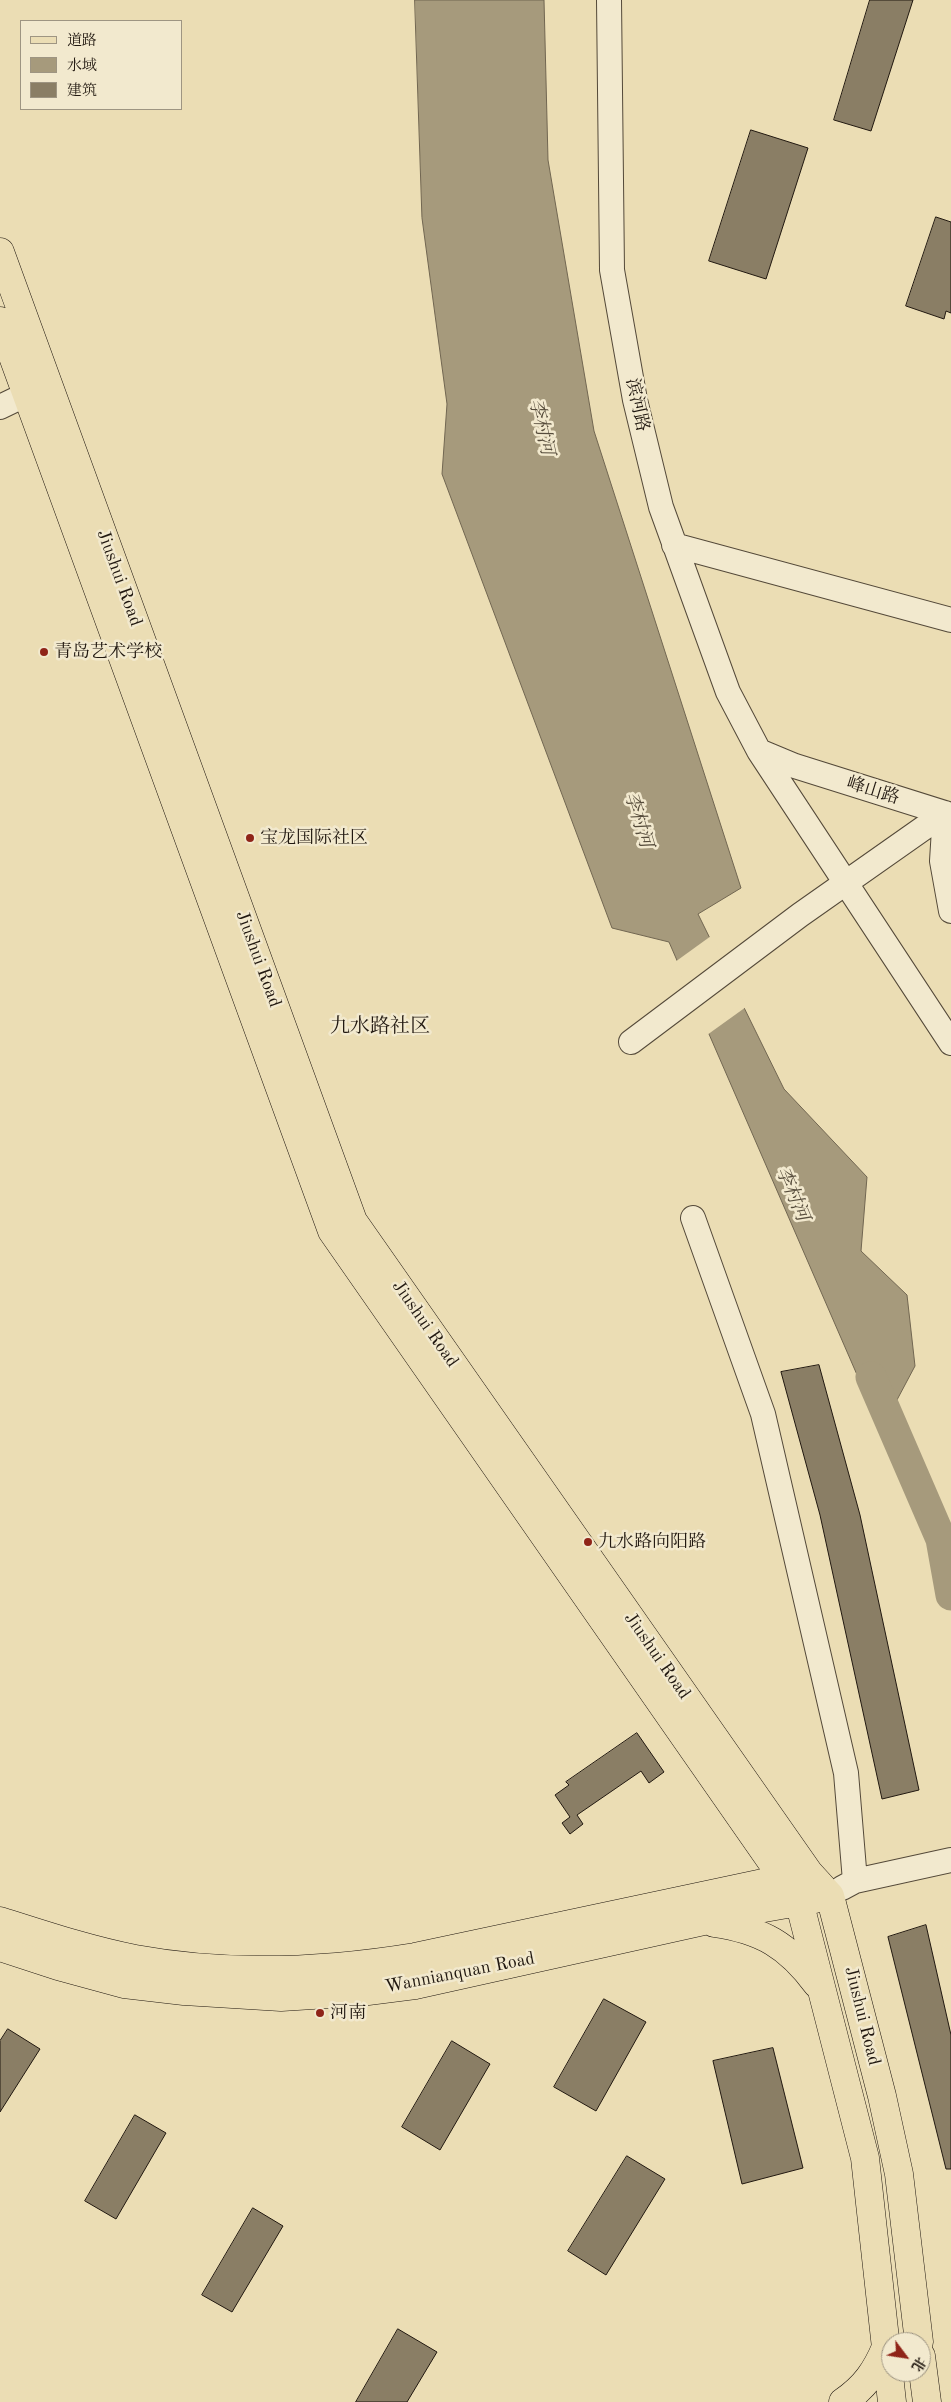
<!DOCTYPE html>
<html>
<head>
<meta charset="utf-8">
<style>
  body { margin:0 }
  #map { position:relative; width:951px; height:2402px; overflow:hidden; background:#ebddb4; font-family:"Old Standard TT","Noto Serif SC",serif }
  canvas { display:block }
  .legend { position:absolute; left:20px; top:20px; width:162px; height:90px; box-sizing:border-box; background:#f2e9ce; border:1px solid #9e9582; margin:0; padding:6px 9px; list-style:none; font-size:15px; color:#211810 }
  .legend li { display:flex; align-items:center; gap:10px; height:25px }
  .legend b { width:25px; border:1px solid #9e9582 }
  .north { position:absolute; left:881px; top:2332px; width:50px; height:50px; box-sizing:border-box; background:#f2e9ce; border:1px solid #9e9582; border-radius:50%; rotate:121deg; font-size:14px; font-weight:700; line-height:20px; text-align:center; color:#211810 }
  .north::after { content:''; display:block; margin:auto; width:18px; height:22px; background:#8f2418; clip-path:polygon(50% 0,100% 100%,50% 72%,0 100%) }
</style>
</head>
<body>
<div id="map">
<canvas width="951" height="2402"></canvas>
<ul class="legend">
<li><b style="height:6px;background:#ebddb4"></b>道路</li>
<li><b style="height:14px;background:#a69a7c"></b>水域</li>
<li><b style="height:14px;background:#8a7e65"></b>建筑</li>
</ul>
<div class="north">北</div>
</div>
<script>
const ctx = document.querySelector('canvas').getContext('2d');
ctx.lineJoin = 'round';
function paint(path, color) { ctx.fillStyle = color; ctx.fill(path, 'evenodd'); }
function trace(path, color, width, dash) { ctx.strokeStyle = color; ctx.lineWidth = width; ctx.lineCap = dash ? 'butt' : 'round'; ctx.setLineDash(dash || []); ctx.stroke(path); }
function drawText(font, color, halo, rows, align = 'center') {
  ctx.font = font + ' "Old Standard TT","Noto Serif SC",serif'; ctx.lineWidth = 5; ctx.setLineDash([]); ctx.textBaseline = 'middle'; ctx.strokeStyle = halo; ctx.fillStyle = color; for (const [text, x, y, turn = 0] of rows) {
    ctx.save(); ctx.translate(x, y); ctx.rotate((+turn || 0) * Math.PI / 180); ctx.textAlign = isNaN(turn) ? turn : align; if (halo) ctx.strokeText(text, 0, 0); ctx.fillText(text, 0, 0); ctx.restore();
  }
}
const water = new Path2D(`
  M415,0h129l4,160 46,271 147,457 -43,26 86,175 83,88 -6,74 46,44 8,71 -34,64 -212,-488 -57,-14 -170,-454 5,-70 -25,-186z`);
paint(water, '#a69a7c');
trace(water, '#716651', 1);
paint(new Path2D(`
  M711,936l35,71 -39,28 -32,-73z`), '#ebddb4');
trace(new Path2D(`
  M871,1377l70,162 10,56`), '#a69a7c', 31);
const building = new Path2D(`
  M870,0h43l-42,131 -37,-11z
  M751,130l57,18 -42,131 -57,-18z
  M936,217l15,5v91l-5,-2 -2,8 -38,-13z
  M819,1365l41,150 59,275 -37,9 -62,-284 -39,-143z
  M637,1733l27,39 -15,11 -8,-12 -64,44 6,9 -13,10 -8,-11 8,-6 -15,-22 14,-10 -3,-3z
  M926,1925l25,110v134h-5l-58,-232z
  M604,1999l42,23 -50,89 -42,-24z
  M8,2029l32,20 -40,63v-71z
  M452,2041l38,23 -50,86 -38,-23z
  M773,2048l30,120 -61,16 -29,-123z
  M135,2115l31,18 -50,86 -31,-18z
  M627,2156l38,23 -59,96 -38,-24z
  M253,2208l30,18 -51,86 -30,-17z
  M398,2329l39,23 -30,50h-51z`);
paint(building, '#8a7e65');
trace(building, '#211810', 1);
const minor = new Path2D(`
  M609,0l3,270 23,130 26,107 67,185 31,59 36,15 156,49
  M0,407l27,-13
  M674,545l277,75
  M759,751l192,292
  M945,813l-3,48 9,50
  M631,1042l169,-127 145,-102
  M693,1218l70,196 83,359 9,108
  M842,1888l13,-7 96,-21`);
const major = new Path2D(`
  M0,252l353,969 456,652 21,23 52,200 17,78 20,168
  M0,321l332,910 467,670 66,257 27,244
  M0,1921c44,14 89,29 135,38 92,17 188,13 280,-2l386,-82
  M714,1923c48,7 74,22 103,61
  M0,1947l58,19 66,18 60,7 97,6 79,-5 55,-7 338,-75 62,-11
  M921,2356l6,46
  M843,2402c22,-15 33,-31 43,-55`);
trace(minor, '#544939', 26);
trace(major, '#211810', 29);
trace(minor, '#f2e9ce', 24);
trace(major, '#ebddb4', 28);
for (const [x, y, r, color] of [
  [44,652,5,"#8f2418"],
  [250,838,5,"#8f2418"],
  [588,1542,5,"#8f2418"],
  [320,2013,5,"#8f2418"]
]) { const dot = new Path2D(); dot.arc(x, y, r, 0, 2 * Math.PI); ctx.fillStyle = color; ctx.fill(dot); trace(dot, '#f2e9ce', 2); }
drawText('18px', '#211810', '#f2e9ce', [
  ["滨河路",637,405,78],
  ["Jiushui Road",119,578,70],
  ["峰山路",873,791,17],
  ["Jiushui Road",258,959,70],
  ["Jiushui Road",425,1324,55],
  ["Jiushui Road",657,1656,55],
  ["Wannianquan Road",460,1973,-11],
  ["Jiushui Road",862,2016,76]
]);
drawText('18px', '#211810', '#f2e9ce', [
  ["青岛艺术学校",54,652],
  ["宝龙国际社区",260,838],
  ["九水路向阳路",598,1542],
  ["河南",330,2013]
], 'left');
drawText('italic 19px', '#564c3b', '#f2e9ce', [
  ["李村河",541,427,77],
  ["李村河",638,820,73],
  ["李村河",792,1194,67]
]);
drawText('20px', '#211810', '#f2e9ce', [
  ["九水路社区",380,1027]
]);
</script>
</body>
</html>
